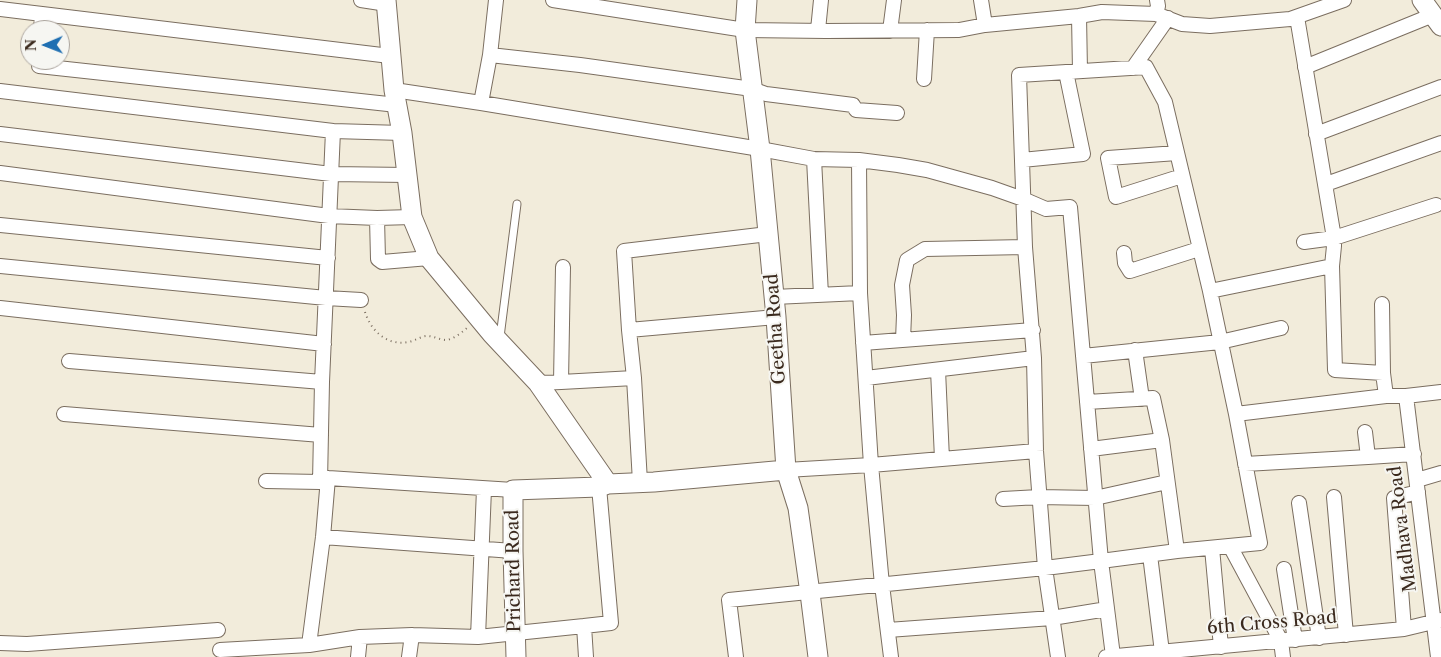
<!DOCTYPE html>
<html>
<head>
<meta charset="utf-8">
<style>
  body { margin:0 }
  #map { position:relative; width:1441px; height:657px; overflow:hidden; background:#f2ecdb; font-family:"Libre Caslon Text",serif }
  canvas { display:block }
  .north { position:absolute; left:20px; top:20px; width:50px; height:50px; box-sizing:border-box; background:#f6f6f2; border:1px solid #aba49d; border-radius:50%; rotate:269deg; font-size:14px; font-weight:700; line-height:20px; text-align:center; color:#3b2a1e }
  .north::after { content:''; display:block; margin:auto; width:18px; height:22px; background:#1f6fb2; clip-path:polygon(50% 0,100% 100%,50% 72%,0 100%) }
</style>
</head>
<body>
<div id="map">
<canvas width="1441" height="657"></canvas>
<div class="north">N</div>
</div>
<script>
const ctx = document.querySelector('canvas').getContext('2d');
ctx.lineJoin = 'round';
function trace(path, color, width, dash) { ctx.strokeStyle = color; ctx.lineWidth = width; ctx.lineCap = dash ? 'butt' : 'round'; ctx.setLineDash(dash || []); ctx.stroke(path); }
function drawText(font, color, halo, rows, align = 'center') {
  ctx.font = font + ' "Libre Caslon Text",serif'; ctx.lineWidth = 4; ctx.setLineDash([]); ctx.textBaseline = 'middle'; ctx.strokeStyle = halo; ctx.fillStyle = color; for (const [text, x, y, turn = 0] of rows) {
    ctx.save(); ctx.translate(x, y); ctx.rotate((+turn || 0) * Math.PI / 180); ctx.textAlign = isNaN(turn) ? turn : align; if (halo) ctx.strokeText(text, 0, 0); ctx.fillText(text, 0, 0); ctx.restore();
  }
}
const lane = new Path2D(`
  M500,337l17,-133`);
const street = new Path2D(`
  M361,0l26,4
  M553,0l192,30 81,1 133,-1 26,-5 94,-9 23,-4 54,2 26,10 28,2 80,-7 54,-19
  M981,0l4,25
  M0,9l42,5 -1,16
  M42,14l348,42
  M1156,14l2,-8 -1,-6
  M1079,16l1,55
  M1297,17l37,221v8l-2,20
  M818,30l3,-30
  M890,31l4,-31
  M490,55l90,10 172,24 14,5 87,11 3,5 41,3
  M39,60v6l358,39
  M1305,67l128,-52
  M1133,68l35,-50
  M924,79l3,-49
  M394,90l87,13 279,46 54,10 45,1 39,5 29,5 65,18 31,11 23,10 24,-2 31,354 -56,7 -316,32 7,57
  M0,91l333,40
  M481,103l9,-48 6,-55
  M0,134l331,40 76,1
  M1316,134l125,-47
  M1177,153l-69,5 8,39 66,-21
  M814,159l7,136
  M859,160l1,133 11,172 11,120 9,72
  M1022,160l61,-6 -17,-82
  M0,173l329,43 48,2 35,-1
  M1326,184l115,-41
  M377,218l1,41 4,3 47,-4
  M0,225l328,33
  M1304,242l30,-4 102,-33
  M1124,253l1,10 5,8 69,-22
  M0,266l326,32 35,2
  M1210,291l122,-25 3,104 48,3 3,23
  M774,297l86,-4
  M1382,304l1,69
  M0,308l324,36
  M629,330l147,-13
  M903,340l1,-25 -2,-30 5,-25 18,-11 100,-2
  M863,343l170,-13
  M1135,350l7,49
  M1083,356l137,-14 61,-14
  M69,361l253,21
  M938,370l4,89
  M634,378l-5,-48 -5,-79 144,-17
  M866,378l168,-20
  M561,382l73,-4 6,104
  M538,383l23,-1 2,-115
  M1406,396l32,261
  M1087,402l66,-4 9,42
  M64,414l257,21
  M1236,414l150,-18h20l35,-4
  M1091,449l71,-9 15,111
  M1368,457l46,-3
  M1245,464l123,-7 -3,-25
  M786,470l85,-5 165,-14
  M1417,480l24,-7
  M266,481l54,1 8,-4 185,12
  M320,482l2,-100 11,-251 69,2
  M1334,497l12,138
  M1003,499l36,-2 56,1 72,-16
  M1299,503l20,135
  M323,537l190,14
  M1230,546l51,95 2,16
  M1212,548l9,99
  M1150,555l12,97
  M1284,569l11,71
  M584,626l27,-3 -12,-136
  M1404,629l-10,-131 24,-6
  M888,630l164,-12 55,-9
  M478,637l6,-148
  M0,643l27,1 191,-14
  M309,645l14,-108 5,-59
  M220,650l89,-5 51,-8 52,-2 66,2 106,-11 2,31
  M358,657l2,-20
  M409,657l3,-22
  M1058,657l-13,-89 -9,-117 -2,-93 -9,-111 -6,-172 127,-8 19,35 45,189 26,123 24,129 -83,8 -76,10 12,95
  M1106,657l298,-28 37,-9`);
const secondary = new Path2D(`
  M386,0l8,90 8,43 10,84 17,41 63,76 46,49 70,101 46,-2 132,-12
  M747,0l-2,30 15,119 16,168 10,153 12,38 12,85 8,64
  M1422,0l19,26
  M516,657l-3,-106v-61l86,-3 9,-3`);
trace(lane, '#7b6e60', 9);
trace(street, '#7b6e60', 16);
trace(secondary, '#7b6e60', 21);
trace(new Path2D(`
  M365,312c6,19 22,34 43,30 7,-1 13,-6 19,-6 7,0 13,4 19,4 8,-1 15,-7 21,-12`), '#7b6e60', 2, [1, 4]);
trace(lane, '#fff', 7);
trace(street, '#fff', 14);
trace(secondary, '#fff', 19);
drawText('18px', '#3b2a1e', '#f6f6f2', [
  ["Geetha Road",776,329,-94],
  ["Madhava Road",1403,529,-97],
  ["Prichard Road",514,571,-91],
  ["6th Cross Road",1272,623,-5]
]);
</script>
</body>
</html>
